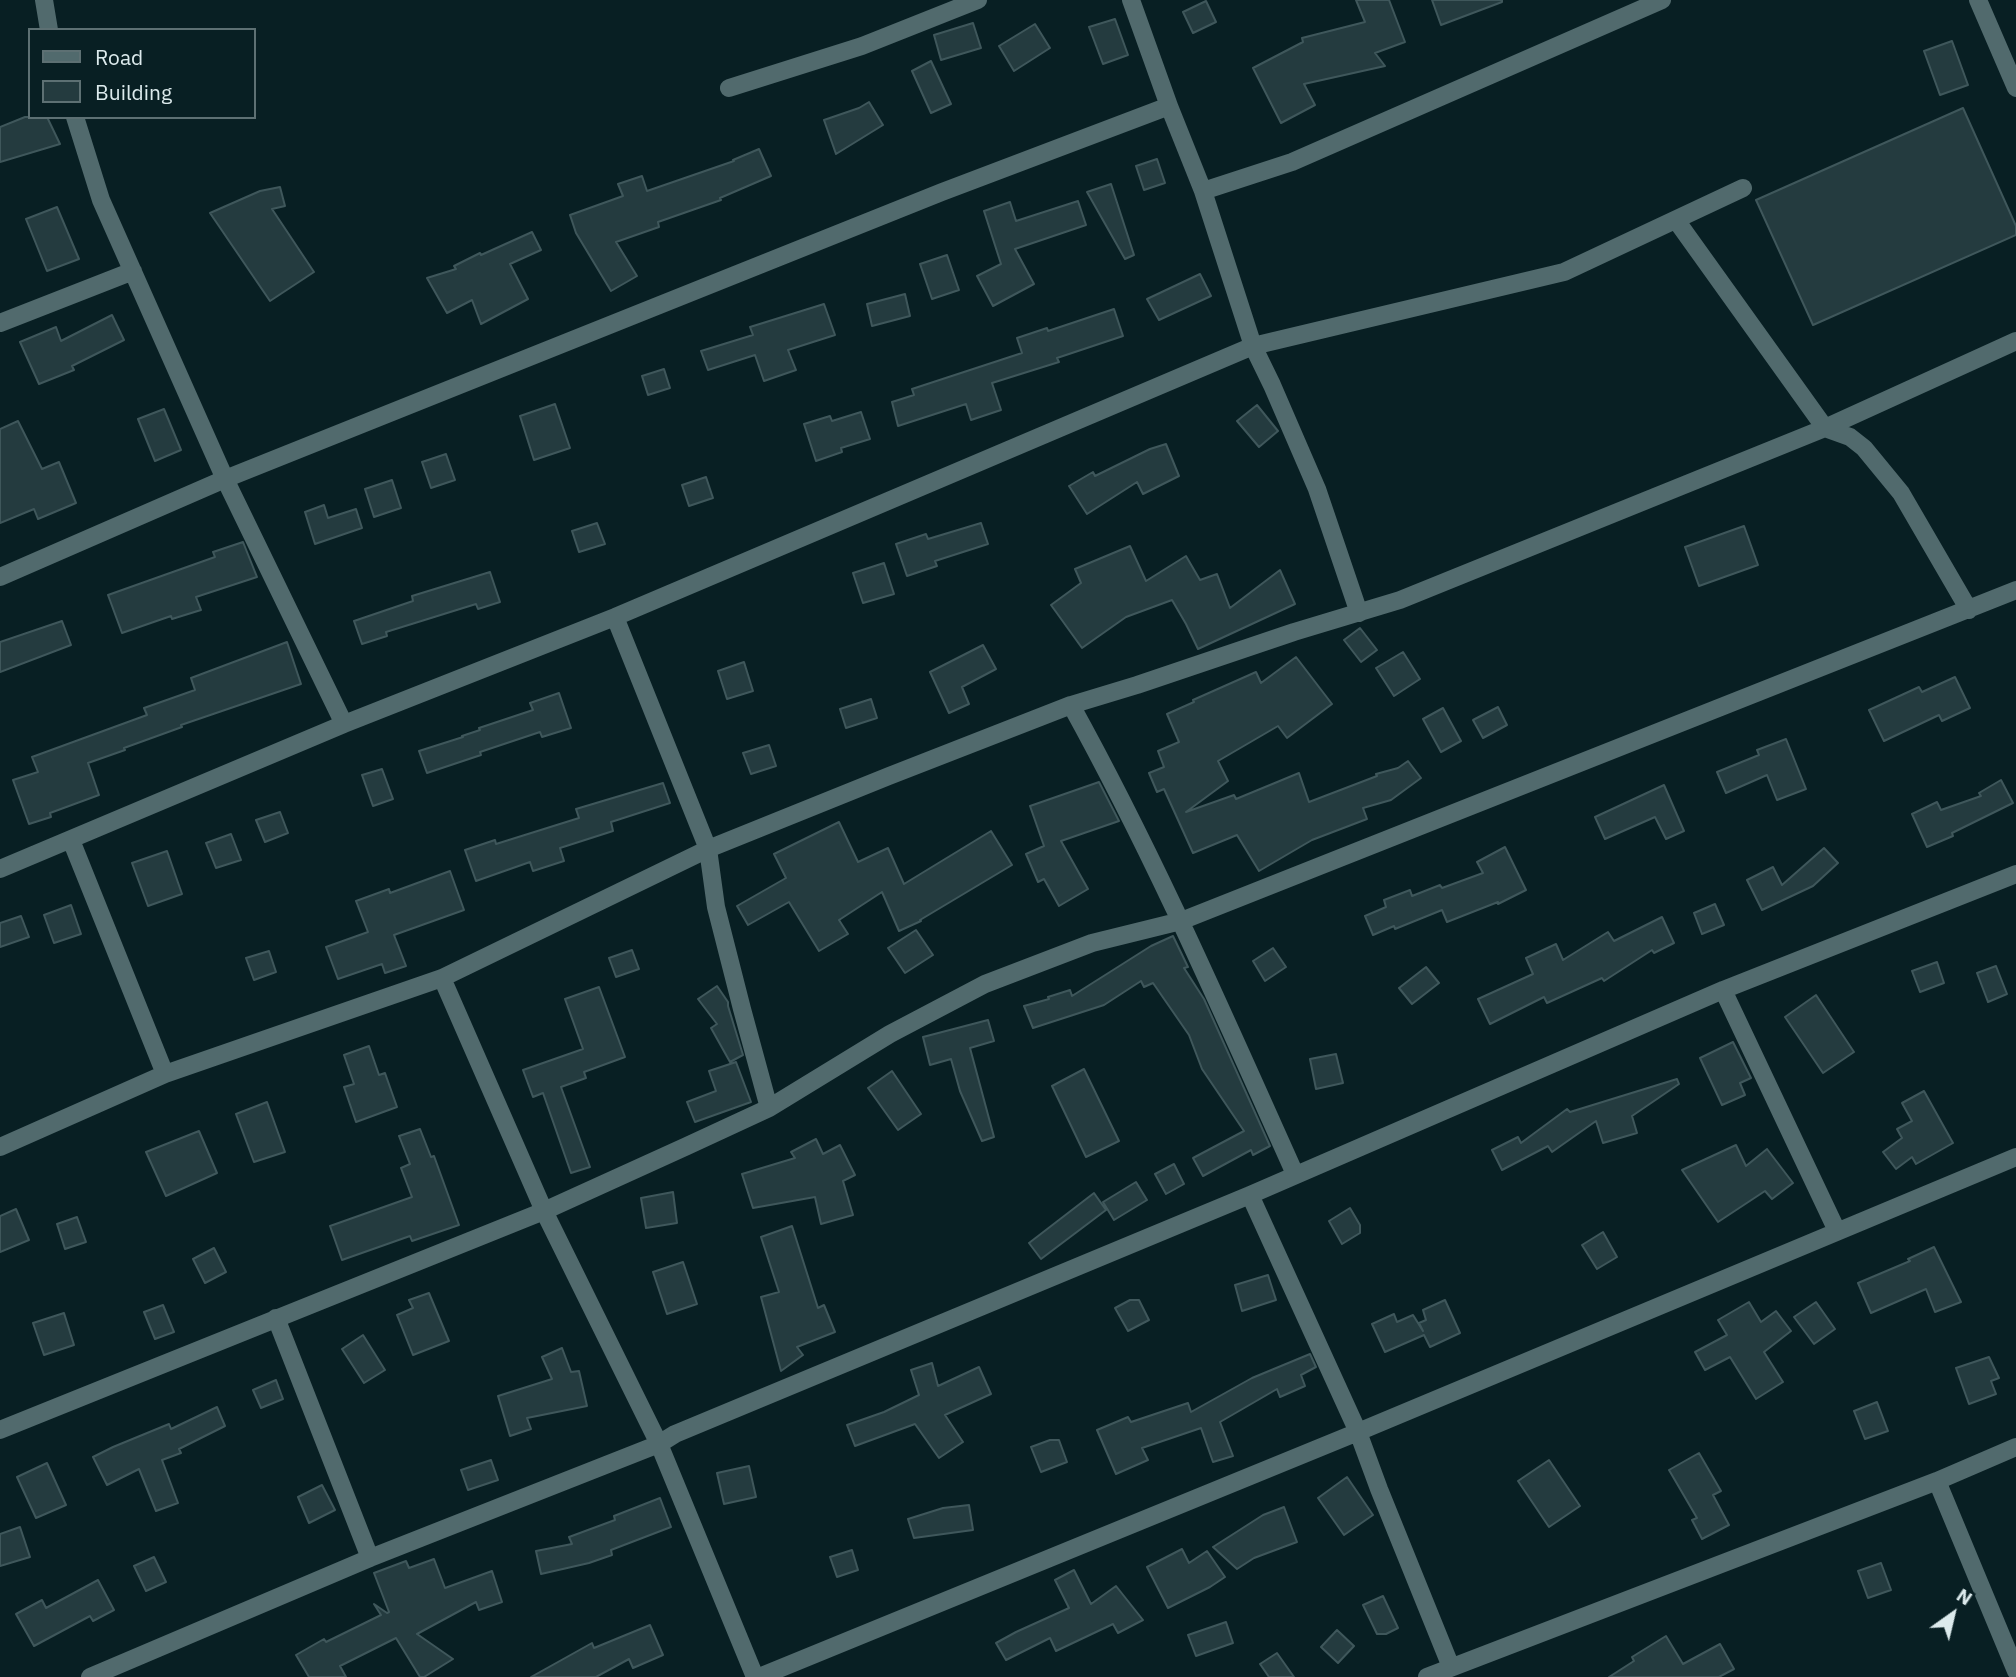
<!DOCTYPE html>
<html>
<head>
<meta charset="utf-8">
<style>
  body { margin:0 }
  #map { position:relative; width:2016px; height:1677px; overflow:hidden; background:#081f23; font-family:"IBM Plex Sans",sans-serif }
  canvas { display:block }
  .legend { position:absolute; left:28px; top:28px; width:228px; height:91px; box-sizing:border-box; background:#081f23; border:2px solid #5d7073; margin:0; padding:9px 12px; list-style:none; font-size:21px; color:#dceaec }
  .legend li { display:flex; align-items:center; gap:14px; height:35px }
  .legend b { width:35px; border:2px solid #5d7073 }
  .north { position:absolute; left:1918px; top:1579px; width:70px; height:70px; -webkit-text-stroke:5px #081f23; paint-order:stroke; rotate:34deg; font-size:19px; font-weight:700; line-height:28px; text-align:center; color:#dceaec }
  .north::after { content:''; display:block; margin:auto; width:24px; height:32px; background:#dceaec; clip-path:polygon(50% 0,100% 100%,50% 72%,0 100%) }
</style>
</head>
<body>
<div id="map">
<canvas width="2016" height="1677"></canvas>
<ul class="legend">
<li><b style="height:9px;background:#516a6d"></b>Road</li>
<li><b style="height:19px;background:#243b3f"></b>Building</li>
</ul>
<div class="north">N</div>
</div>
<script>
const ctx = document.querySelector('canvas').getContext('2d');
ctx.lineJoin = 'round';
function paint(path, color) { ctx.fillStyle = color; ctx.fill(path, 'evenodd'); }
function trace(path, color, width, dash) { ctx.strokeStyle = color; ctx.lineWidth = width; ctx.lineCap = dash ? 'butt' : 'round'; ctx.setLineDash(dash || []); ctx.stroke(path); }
const building = new Path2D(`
  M1356,0h33l16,42 -30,11 10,13 -81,18 11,21 -34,18 -28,-55 50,-26 -1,-4 63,-16z
  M1432,0h70v2l-61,23z
  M1206,1l10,21 -23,11 -10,-21z
  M1115,19l13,36 -25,9 -14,-37z
  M973,23l8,25 -40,12 -7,-25z
  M1035,24l15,24 -36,23 -15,-25z
  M1952,41l16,44 -28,10 -16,-44z
  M931,61l20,43 -20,9 -19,-42z
  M869,102l14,23 -47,29 -12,-34 35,-12z
  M1963,108l53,118v9l-203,90 -57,-125z
  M25,117h22l13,27 -60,18v-35z
  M759,149l12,27 -51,22 1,2 -63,22 1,5 -43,15 21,34 -26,15 -35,-58 -6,-18 53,-19 -5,-12 24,-8 5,15 87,-30 -1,-1z
  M1157,159l8,24 -21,7 -8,-24z
  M1111,184l23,71 -9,4 -38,-67z
  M280,187l5,19 -13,3 42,63 -44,29 -60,-88 50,-22z
  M1078,201l8,24 -71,24 19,35 -41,22 -16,-30 24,-12 -17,-53 26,-9 6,19z
  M57,207l22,52 -32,12 -21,-52z
  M532,232l9,18 -31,14 18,35 -47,25 -9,-24 -25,13 -20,-35 29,-9 -2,-3 26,-13 1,2z
  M947,255l12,35 -27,9 -12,-35z
  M1200,274l11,22 -52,24 -12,-21z
  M905,294l5,22 -38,10 -5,-22z
  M824,304l11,31 -47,15 8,20 -32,11 -9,-26 -47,15 -7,-19 52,-16 -3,-8z
  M1114,309l9,27 -66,22 2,4 -67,21 9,27 -30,10 -5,-16 -68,22 -6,-24 22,-7 -2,-6 110,-36 -5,-15 30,-10 1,3z
  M112,315l12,25 -52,26 2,4 -35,14 -19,-42 36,-15 5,14z
  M664,369l6,19 -22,7 -6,-19z
  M555,404l15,44 -36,12 -14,-44z
  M1257,405l21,26 -19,16 -22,-26z
  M164,409l17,41 -26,11 -17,-42z
  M861,412l9,27 -29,9 1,4 -26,9 -12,-37 26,-8 2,5z
  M18,421l24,48 17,-7 17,41 -38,16 -4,-10 -34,14v-94z
  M1166,444l13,32 -36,18 -6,-12 -50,32 -18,-28 24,-14 2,4 55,-27z
  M446,454l9,26 -24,8 -9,-26z
  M706,477l7,21 -24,8 -7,-21z
  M392,480l9,28 -27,9 -9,-28z
  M324,505l4,13 28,-9 6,19 -47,16 -10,-32z
  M597,523l8,21 -26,8 -7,-21z
  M981,523l7,21 -53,17 2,5 -30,10 -11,-32 30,-10 2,5z
  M1744,526l14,39 -59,21 -14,-39z
  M243,542l14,35 -61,20 5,13 -29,9 -1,-3 -49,17 -14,-38 107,-38 -2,-5z
  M1130,546l16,35 40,-25 14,24 17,-6 13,34 50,-38 15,34 -97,45 -12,-25 -14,-24 -46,17 -44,31 -31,-43 30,-22 -6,-14z
  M884,563l10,31 -31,9 -10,-30z
  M490,572l10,30 -22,7 -2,-5 -90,28 1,4 -25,8 -8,-23 59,-20 -1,-5z
  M62,621l9,24 -71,27v-30z
  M1360,628l17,22 -16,12 -17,-22z
  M287,642l14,42 -120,41 1,2 -58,21 1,2 -37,13 11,32 -49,18 1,4 -22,7 -16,-44 25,-8 -6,-15 115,-42 -3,-7 51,-18 -4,-12z
  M983,645l13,24 -34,18 7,17 -20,9 -19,-41z
  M1403,652l17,27 -26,17 -18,-28z
  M1296,657l36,47 -45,34 -9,-12 -60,35 10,20 -42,31 48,-17 2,4 63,-26 10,29 68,-26 -1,-2 22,-6 10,-7 13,17 -30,22 -28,8 4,11 -55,21 -53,31 -22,-36 -44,18 -29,-64 -7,3 -8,-19 15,-6 -6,-16 21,-9 -12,-28 27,-12 -1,-2 63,-28 5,11z
  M744,662l9,29 -26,8 -9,-28z
  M1955,677l15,31 -28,13 -3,-6 -55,26 -15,-31 50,-23 3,5z
  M559,693l12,35 -29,9 -2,-5 -60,20 1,3 -54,18 -8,-22 44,-14 -1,-1 18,-6 -1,-2 54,-18 -3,-7z
  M871,699l6,19 -31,10 -6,-19z
  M1498,707l9,18 -24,13 -10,-18z
  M1443,708l18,33 -20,11 -18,-33z
  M1786,739l20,50 -29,11 -10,-25 -41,18 -9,-21 42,-17 -2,-5z
  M769,745l7,21 -25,8 -8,-21z
  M382,769l11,30 -20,7 -11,-31z
  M2001,780l12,23 -61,30 1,3 -26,11 -15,-33 25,-12 4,8 40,-14 -2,-3z
  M1099,782l20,39 -58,20 27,48 -29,17 -15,-27 -6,3 -12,-28 18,-8 -14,-40z
  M663,783l7,20 -59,19 2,9 -53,17 4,13 -31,10 -3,-9 -54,19 -11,-31 30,-10 1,4 83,-26 -3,-9z
  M1664,785l20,46 -18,8 -11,-22 -50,22 -10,-22z
  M280,812l8,21 -23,9 -9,-22z
  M839,822l19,40 30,-14 16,36 87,-53 21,34 -92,55 1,1 -22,10 -17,-39 -43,28 9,14 -29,17 -30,-49 -41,23 -11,-19 49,-28 -12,-24z
  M231,834l10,26 -25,8 -10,-25z
  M1505,847l21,43 -28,14v-2l-51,20 -5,-12 -47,19 -1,-3 -21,9 -8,-19 21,-9 -2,-7 26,-10 2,6 28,-11 2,3 41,-15 -6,-11z
  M1824,848l14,15 -25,23 -51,24 -15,-30 26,-13 9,18z
  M167,851l15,43 -34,12 -16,-43z
  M450,871l14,39 -70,25 12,31 -21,7 -3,-9 -44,15 -12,-32 42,-15 -12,-31 33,-12 1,4z
  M1715,904l9,21 -22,9 -8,-21z
  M71,905l10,29 -27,9 -10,-28z
  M21,916l8,21 -29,10v-24z
  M1662,917l12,26 -20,10 -2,-3 -48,31 -2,-3 -55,25 -3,-6 -54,27 -12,-25 55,-25 -7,-16 30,-14 7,16 45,-28 6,9z
  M916,930l17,25 -28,18 -17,-25z
  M1173,936l15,31 -4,1 20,31 66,147 -17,9 -2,-5 -48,26 -10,-18 51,-27 -42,-62 -13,-34 -36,-52 -9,4 -3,-6 -37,24 -71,23 -9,-22 25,-7 -1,-2 22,-7 2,6 79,-50z
  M1273,948l13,19 -21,14 -12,-20z
  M632,950l7,19 -23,8 -7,-19z
  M269,951l7,21 -22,8 -8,-22z
  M1937,962l7,21 -24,9 -8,-21z
  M1996,966l11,28 -19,8 -11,-29z
  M1426,967l13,16 -27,21 -13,-16z
  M717,986l11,16v4l15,49 -13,7 -19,-34 6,-4 -19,-25z
  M599,987l26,70 -41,15 2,6 -25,9 29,80 -19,6 -28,-80 -10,4 -10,-27 60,-21 -18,-50z
  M1816,995l38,57 -31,21 -38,-56z
  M988,1020l6,21 -24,7 24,89 -12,4 -22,-50 -9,-32 -21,6 -7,-28z
  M1733,1042l18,36 -11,5 5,12 -23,10 -22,-47z
  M369,1046l10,29 6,-2 12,34 -41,15 -12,-35 10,-3 -10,-29z
  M1336,1054l7,29 -27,6 -6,-30z
  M736,1062l15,40 -56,20 -8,-20 29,-11 -7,-20z
  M1084,1069l35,72 -33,16 -34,-71z
  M892,1071l29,43 -23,16 -30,-42z
  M1677,1079l2,5 -47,32 5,17 -34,10 -7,-22 -44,31 -4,-6 -46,24 -10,-20 26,-13 3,6 46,-34 3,3z
  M1924,1091l29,52 -37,21 -4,-7 -16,12 -13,-17 19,-14 -5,-9 15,-8 -10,-18z
  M267,1102l18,50 -31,10 -18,-48z
  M420,1129l11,28 3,-1 25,69 -47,16 -2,-5 -68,24 -12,-34 82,-29 -11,-29 9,-4 -11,-28z
  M199,1131l18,42 -51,23 -20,-44z
  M816,1139l7,15 17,-9 15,30 -12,6 10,34 -32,9 -6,-27 -62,11 -11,-34 53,-16 -4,-6z
  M1736,1145l10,21 21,-17 26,34 -21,16 -7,-8 -47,31 -36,-52z
  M1174,1164l10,20 -18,10 -11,-20z
  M1136,1182l11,18 -33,20 -11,-18z
  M673,1192l4,31 -31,5 -5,-30z
  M1094,1193l12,17 -65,49 -12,-16z
  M1350,1208l10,17v8l-18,11 -13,-23z
  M16,1209l13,31 -29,12v-36z
  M77,1217l9,25 -21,7 -8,-25z
  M792,1226l26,82 6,-3 11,27 -38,15 6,8 -22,16 -20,-74 18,-5 -18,-55z
  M1603,1232l14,25 -20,12 -15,-24z
  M1934,1247l27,55 -26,10 -9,-23 -55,24 -13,-30 52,-22 -2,-2z
  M214,1248l12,24 -21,11 -12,-24z
  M683,1262l14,42 -30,10 -14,-42z
  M1268,1275l8,25 -34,11 -7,-26z
  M429,1293l20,48 -36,14 -16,-40 16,-7 -4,-8z
  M1130,1300h9l10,20 -21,11 -13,-23z
  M1445,1300l15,33 -30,14 -6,-12 -39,17 -13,-28 22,-10 3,8 16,-7 10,16 -4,-8 7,-3 -3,-10z
  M1749,1302l12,20 15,-11 15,20 -27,21 19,30 -27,17 -26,-42 -25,13 -10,-18 32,-17 -9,-15z
  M1816,1302l19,27 -21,15 -20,-27z
  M163,1305l11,27 -19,7 -11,-27z
  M64,1313l10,32 -30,10 -11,-32z
  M363,1335l22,35 -21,13 -22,-34z
  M562,1348l9,24 8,-1 8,35 -60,12 4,11 -21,7 -12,-40 54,-17 -10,-22z
  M1310,1354l6,13 -15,8 4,11 -25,11 -3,-8 -57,33 13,34 -20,6 -12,-34 -59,20 6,12 -32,14 -19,-44 31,-13 3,5 57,-19 3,9 61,-34z
  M1989,1357l10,21 -8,3 5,13 -27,10 -13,-36z
  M932,1363l6,23 41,-19 12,27 -46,21 18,27 -24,16 -24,-34 -60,22 -8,-21 37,-13 35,-17 -8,-25z
  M276,1380l7,19 -22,9 -8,-18z
  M1877,1402l11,29 -23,8 -11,-28z
  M217,1407l8,19 -46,23 2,4 -19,7 16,43 -22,8 -17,-42 -32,16 -14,-28 20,-10 56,-23 2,5z
  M1050,1440h9l8,22 -26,10 -10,-25z
  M1699,1453l22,38 -8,4 16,30 -27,14 -10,-19 5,-2 -28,-48z
  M491,1460l7,20 -30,10 -7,-20z
  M1549,1460l31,46 -31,21 -31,-46z
  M47,1463l19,42 -30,13 -19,-41z
  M749,1466l7,31 -32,7 -7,-31z
  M1347,1477l26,38 -29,20 -26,-37z
  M322,1485l13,25 -26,13 -11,-26z
  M660,1498l11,29 -60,23 1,5 -23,8 -48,11 -5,-23 36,-7 -3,-7 46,-17 -1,-4z
  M969,1505l4,25 -59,8 -6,-19 35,-11z
  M1284,1507l13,35 -43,16 -17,11 -24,-22 50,-32z
  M20,1527l10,30 -30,9v-32z
  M1182,1549l7,14 18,-12 18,26 -15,10 -42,21 -21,-41z
  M852,1550l6,20 -21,7 -7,-20z
  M154,1557l12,25 -20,9 -12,-25z
  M434,1559l11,29 47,-17 10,31 -23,8 -3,-8 -59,32 36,25 -29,18h-4l-24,-39 -56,28 6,11h-37l-13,-22 28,-16 2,3 55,-27 -7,-11 13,9 2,-1 -15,-39 32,-12 3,7z
  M1881,1563l10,27 -23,8 -10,-27z
  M1074,1570l17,34 25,-18 27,34 -25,13 -5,-9 -57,27 -6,-13 -44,22 -10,-17 20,-11 53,-24 -14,-28z
  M98,1580l16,30 -21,11 -3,-5 -56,30 -18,-32 26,-14 4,8z
  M1383,1596l15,32 -12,6h-9l-14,-29z
  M1226,1622l7,21 -37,13 -8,-21z
  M650,1625l13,30 -30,13 -4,-9 -33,18h-65l61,-34 2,5z
  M1337,1630l17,16 -16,17 -17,-16z
  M1666,1636l17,28 37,-20 14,25 -15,8h-110l25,-16 -2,-4z
  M1277,1653l17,24h-25l-9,-13z`);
paint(building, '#243b3f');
trace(building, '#3f575b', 2);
trace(new Path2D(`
  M44,0l5,30
  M1131,0l38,106 34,85 50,155 19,39 45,104 42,124
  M1978,0l38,88
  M729,88l133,-42 116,-46
  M75,117l26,83 124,279 119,245
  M1203,191l89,-29 370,-162
  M1676,220l149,208 25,9 14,11 37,45 68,117
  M0,323l133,-52
  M0,577l225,-98 717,-287 227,-86
  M615,617l93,232 8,58 26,102 27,99
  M1071,705c84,152 153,311 224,469
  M71,840l94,234
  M0,869l344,-145 271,-107 638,-271 311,-74 179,-84
  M442,978l102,233 115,233 96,233
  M1723,990l114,241
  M0,1147l165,-73 277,-96 266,-129 181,-73 182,-71 66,-20 157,-53 106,-32 425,-172 191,-87
  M1250,1195l108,237 21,57 72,178
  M276,1318l94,240
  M0,1430l544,-219 143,-65 82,-38 121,-74 95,-50 107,-41 89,-22 835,-331
  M1937,1481l79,190
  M90,1677l280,-119 289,-114 16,-10 575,-239 473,-205 293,-116
  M759,1677l599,-245 658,-275
  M1427,1677l510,-196 79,-34`), '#516a6d', 18);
</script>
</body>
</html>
